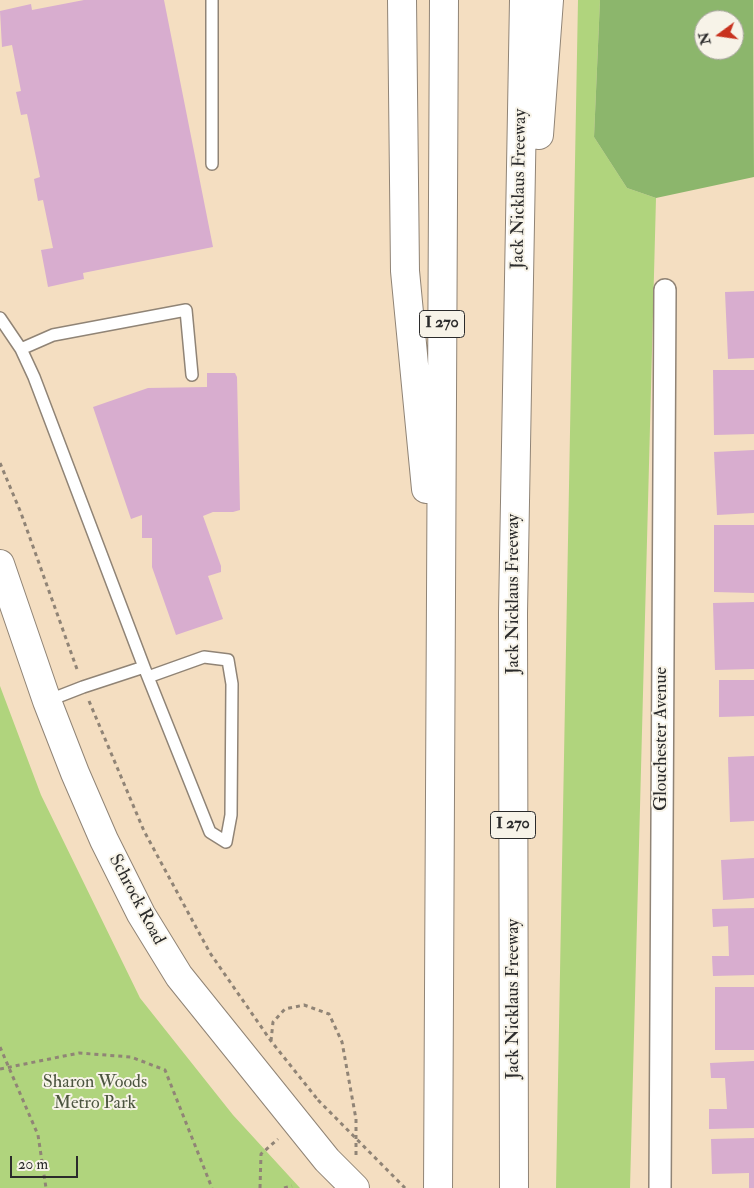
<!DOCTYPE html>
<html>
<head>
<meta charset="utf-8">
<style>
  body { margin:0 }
  #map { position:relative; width:754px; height:1188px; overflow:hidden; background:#f4dec1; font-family:"IM FELL Double Pica",serif }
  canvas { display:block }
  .north { position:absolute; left:694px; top:10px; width:50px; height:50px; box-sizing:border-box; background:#f7f3e8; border:1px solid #a5a39c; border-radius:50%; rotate:256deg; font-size:14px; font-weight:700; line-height:20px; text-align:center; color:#2b2b2b }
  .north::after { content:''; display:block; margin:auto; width:18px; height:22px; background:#c8321e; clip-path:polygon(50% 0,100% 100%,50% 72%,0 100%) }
  .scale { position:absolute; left:10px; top:1156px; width:68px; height:22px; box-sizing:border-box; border:2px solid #2b2b2b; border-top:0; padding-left:6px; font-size:15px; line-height:18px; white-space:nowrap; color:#2b2b2b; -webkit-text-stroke:4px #f7f3e8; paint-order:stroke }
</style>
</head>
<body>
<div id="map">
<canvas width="754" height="1188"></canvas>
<div class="north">N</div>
<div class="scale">20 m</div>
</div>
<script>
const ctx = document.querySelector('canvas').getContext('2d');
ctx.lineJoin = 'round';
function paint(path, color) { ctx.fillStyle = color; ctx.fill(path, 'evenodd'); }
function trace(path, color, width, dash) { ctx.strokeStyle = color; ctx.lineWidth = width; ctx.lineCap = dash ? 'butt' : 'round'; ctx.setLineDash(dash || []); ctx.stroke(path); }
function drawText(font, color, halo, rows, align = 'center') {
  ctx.font = font + ' "IM FELL Double Pica",serif'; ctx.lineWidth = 4; ctx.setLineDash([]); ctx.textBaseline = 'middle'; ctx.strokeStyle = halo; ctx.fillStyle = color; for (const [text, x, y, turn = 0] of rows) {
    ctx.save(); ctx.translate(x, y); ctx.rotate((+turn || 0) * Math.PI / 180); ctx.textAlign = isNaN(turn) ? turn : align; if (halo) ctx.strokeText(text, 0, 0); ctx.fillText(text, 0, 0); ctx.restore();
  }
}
paint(new Path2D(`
  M578,0h22l-6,137 33,51 29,10 -26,990h-74z
  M0,686l41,109 99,203 93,117 67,73h-300z`), '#b0d47d');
paint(new Path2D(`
  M600,0h153l1,177 -98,21 -29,-10 -33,-51zM704,20h30v30h-30z`), '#8cb66c');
paint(new Path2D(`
  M84,0h80l49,247 -130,26 1,6 -36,8 -7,-37 12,-2 -10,-48 -5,1 -4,-22 6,-2 -13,-63 -6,1 -5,-23 5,-1 -9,-46 -10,2 -2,-36 31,-7 1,6z
  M754,291v67l-26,1 -3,-67z
  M713,370h41v64l-40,1z
  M207,373h28l2,4 3,133 -7,2h-20l-10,4 18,50v6l-13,4 15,43 -47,16 -24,-68v-29h-10v-23l-11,4 -38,-112 55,-19 59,-1z
  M754,450v63l-37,2 -3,-63z
  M714,525h40v68l-40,-1z
  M754,602v67l-39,1 -2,-67z
  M719,680h35v36l-35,1z
  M754,756v65l-24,1 -2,-65z
  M754,858v40l-31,2 -2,-40z
  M754,908v67l-41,1 -1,-20h17l-1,-30 -15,1 -1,-18z
  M715,987h39v63h-39z
  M754,1061v67l-45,1v-20h18l-2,-31h-14l-1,-15z
  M754,1138v50h-5v-15l-37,1 -1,-35z`), '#d8adcf');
const lane = new Path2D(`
  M212,0v164
  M0,318l21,31 13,28 110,290
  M21,349l32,-14 133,-25 6,65
  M47,701l36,-14 61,-20 66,165 16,10 5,-27 1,-131 -4,-24 -24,-3 -56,20`);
const street = new Path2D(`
  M660,1188l5,-898`);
const secondary = new Path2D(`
  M0,564l47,137 28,72 29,67 37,74 38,62 148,184 28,28`);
const highway = new Path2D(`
  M402,0l3,271 21,218
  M539,135l10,-135
  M438,1188l6,-1188
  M514,1188l-1,-575 11,-613`);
trace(lane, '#908476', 14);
trace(street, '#908476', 24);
trace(secondary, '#908476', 30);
trace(highway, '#908476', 30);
trace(new Path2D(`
  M0,463l21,50 57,159
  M89,701l55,130 66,122 61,88 47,59
  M271,1041l2,-19 12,-13 19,-4 25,9 13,28 14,77v36
  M0,1047l38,88 8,53
  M0,1069l79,-16 52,4 34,13 47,118
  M260,1188l1,-34 17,-15
  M284,1188l8,-2`), '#908476', 3, [4, 4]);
trace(lane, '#fff', 11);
trace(street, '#fff', 21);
trace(secondary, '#fff', 28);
trace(highway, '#fff', 28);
trace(new Path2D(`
  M318,1100l87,88`), '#908476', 3, [4, 4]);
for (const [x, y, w] of [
  [442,324,45],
  [513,825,45]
]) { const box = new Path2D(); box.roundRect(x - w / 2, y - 13.5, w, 27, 4); ctx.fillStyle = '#f7f3e8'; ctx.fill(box); trace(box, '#2b2b2b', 1); }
drawText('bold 16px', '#2b2b2b', null, [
  ["I 270",442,324],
  ["I 270",513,825]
]);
drawText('18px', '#2b2b2b', '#f7f3e8', [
  ["Jack Nicklaus Freeway",520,189,-89],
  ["Jack Nicklaus Freeway",514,594,-90],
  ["Glouchester Avenue",662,739,-90],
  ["Schrock Road",136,900,62],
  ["Jack Nicklaus Freeway",514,999,-90]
]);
drawText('18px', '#4c5540', '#f7f3e8', [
  ["Sharon Woods",95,1083],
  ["Metro Park",95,1104]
]);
</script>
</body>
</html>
